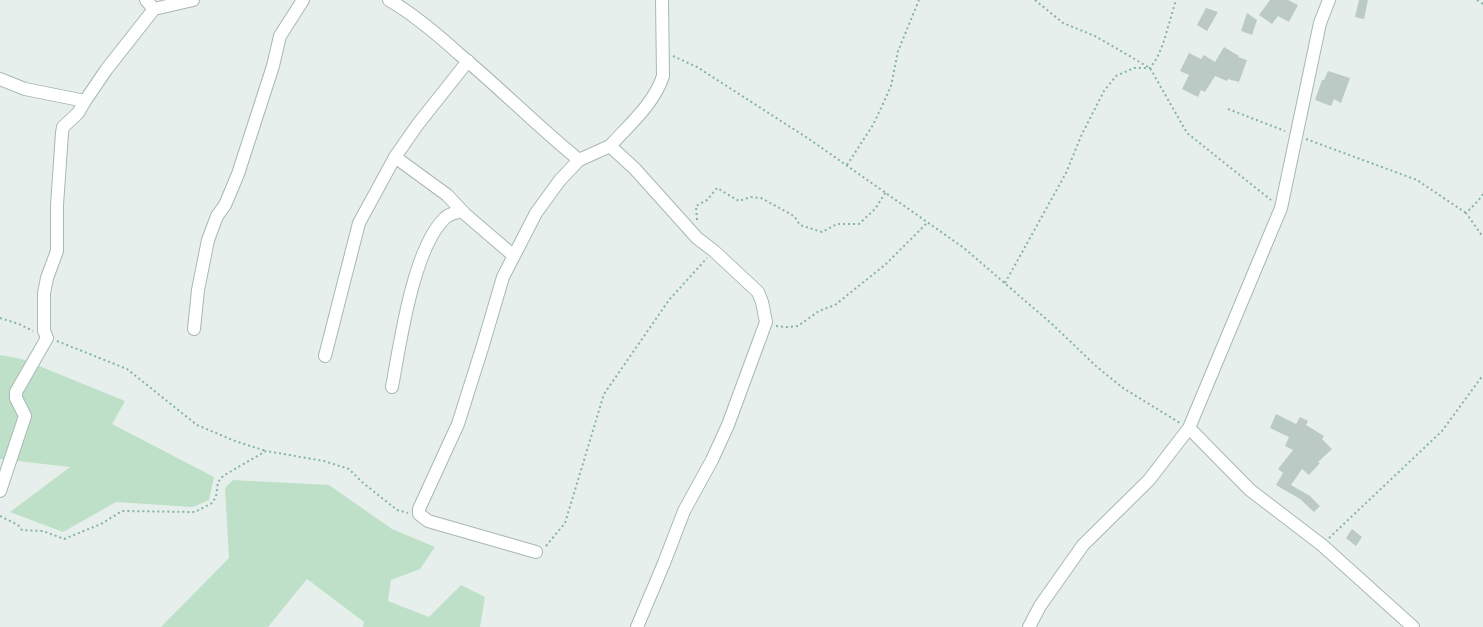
<!DOCTYPE html>
<html>
<head>
<meta charset="utf-8">
<style>
  body { margin:0 }
  canvas { display:block; background:#e6efeb }
</style>
</head>
<body>
<canvas width="1483" height="627"></canvas>
<script>
const ctx = document.querySelector('canvas').getContext('2d');
ctx.lineJoin = 'round';
function paint(path, color) { ctx.fillStyle = color; ctx.fill(path, 'evenodd'); }
function trace(path, color, width, dash) { ctx.strokeStyle = color; ctx.lineWidth = width; ctx.lineCap = dash ? 'butt' : 'round'; ctx.setLineDash(dash || []); ctx.stroke(path); }
paint(new Path2D(`
  M0,355l22,4 103,42 -13,23 102,53 -5,23 -16,7 -77,-5 -53,30 -53,-20 60,-45 -70,-8z
  M233,480l96,5 63,44 43,18 -15,22 -29,11 -3,21 41,16 32,-32 24,12 -5,30h-117l1,-5 -57,-43 -39,48h-107l68,-69 -4,-70z`), '#bfe0c8');
paint(new Path2D(`
  M1270,0h18l10,5 -9,17 -11,-6 -6,8 -13,-9z
  M1359,0h9l-4,19 -9,-2z
  M1206,8l12,4 -11,19 -10,-6z
  M1247,13l10,7 -5,15 -11,-4z
  M1224,47l15,9 -1,1 9,3 -8,22 -11,-3 -1,2 -12,-5 -10,16 -4,-2 -3,7 -16,-8 7,-14 -9,-4 9,-18 12,6 3,-4 11,7z
  M1328,71l22,7 -9,25 -7,-4 -3,7 -16,-6 7,-20h2z
  M1276,414l20,10 4,-7 8,4 -2,4 18,11 -2,3 10,10 -14,13 2,1 -11,12 -7,-6 -11,16 19,11 10,10 -6,6 -14,-13 -24,-14 7,-12 -5,-4 15,-19 -8,-4 4,-9 -19,-9z
  M1352,529l10,8 -6,9 -10,-8z`), '#bbcac4');
const street = new Path2D(`
  M389,0c26,15 48,34 70,54 41,34 78,72 120,106
  M1329,0l-9,23 -39,185 -92,220 61,62 72,55 91,82
  M154,9l39,-9
  M468,61l-50,63 -23,33 52,38 18,19 49,42
  M0,79l25,10 60,12 21,-31 48,-61 -8,-9
  M194,329l4,-39 10,-50 9,-24 8,-11 13,-31 35,-108 7,-30 23,-36
  M325,356l34,-133 36,-66
  M392,387c8,-43 21,-139 53,-169 5,-5 11,-5 17,-7
  M0,491l25,-75 -9,-18v-6l31,-54 -3,-7v-38l3,-15 10,-27v-46l5,-72 1,-6 15,-14 7,-12
  M536,552l-108,-31 -9,-7v-5l39,-85 25,-79 20,-68 33,-64 24,-33 19,-20 31,-14
  M637,627l27,-64 20,-52 28,-51 16,-35 38,-103 -4,-20 -4,-10 -44,-41 -17,-13 -62,-69 -25,-23c19,-21 44,-42 53,-70l-1,-76
  M1029,627l11,-21 43,-61 66,-65 40,-52`);
trace(street, '#a8b8b2', 14);
trace(new Path2D(`
  M1035,0l28,23 32,13 55,32 37,65 84,67
  M1477,0l6,4
  M673,56l24,11 112,72 155,109 88,76 45,43 26,21 57,35
  M1228,109l57,22
  M1306,139l111,41 49,33
  M847,165l26,-40 9,-19 9,-20 7,-35 21,-51
  M1483,194l-5,7 -12,12 17,24
  M697,220l-1,-14 11,-6 10,-12 22,13 12,-4 10,1 33,18 6,9 22,7 15,-8h22l16,-15 11,-17
  M1005,283l61,-110 16,-39 22,-43 12,-15 18,-8h16l7,-10 6,-14 13,-44
  M0,318l19,6 14,7
  M776,326l11,1 11,-1 21,-15 16,-6 51,-41 41,-41
  M57,341l70,28 70,56 38,16 31,10
  M0,516l18,9 4,5 21,1 21,8 37,-15 21,-13 73,1 17,-9 4,-6 2,-15 5,-6 43,-25 58,10 25,8 13,13 35,28 11,3
  M1329,538l113,-107 41,-56
  M546,546l19,-23 39,-129 65,-94 38,-42`), '#86b3a5', 2, [2, 3]);
trace(street, '#fff', 12);
</script>
</body>
</html>
